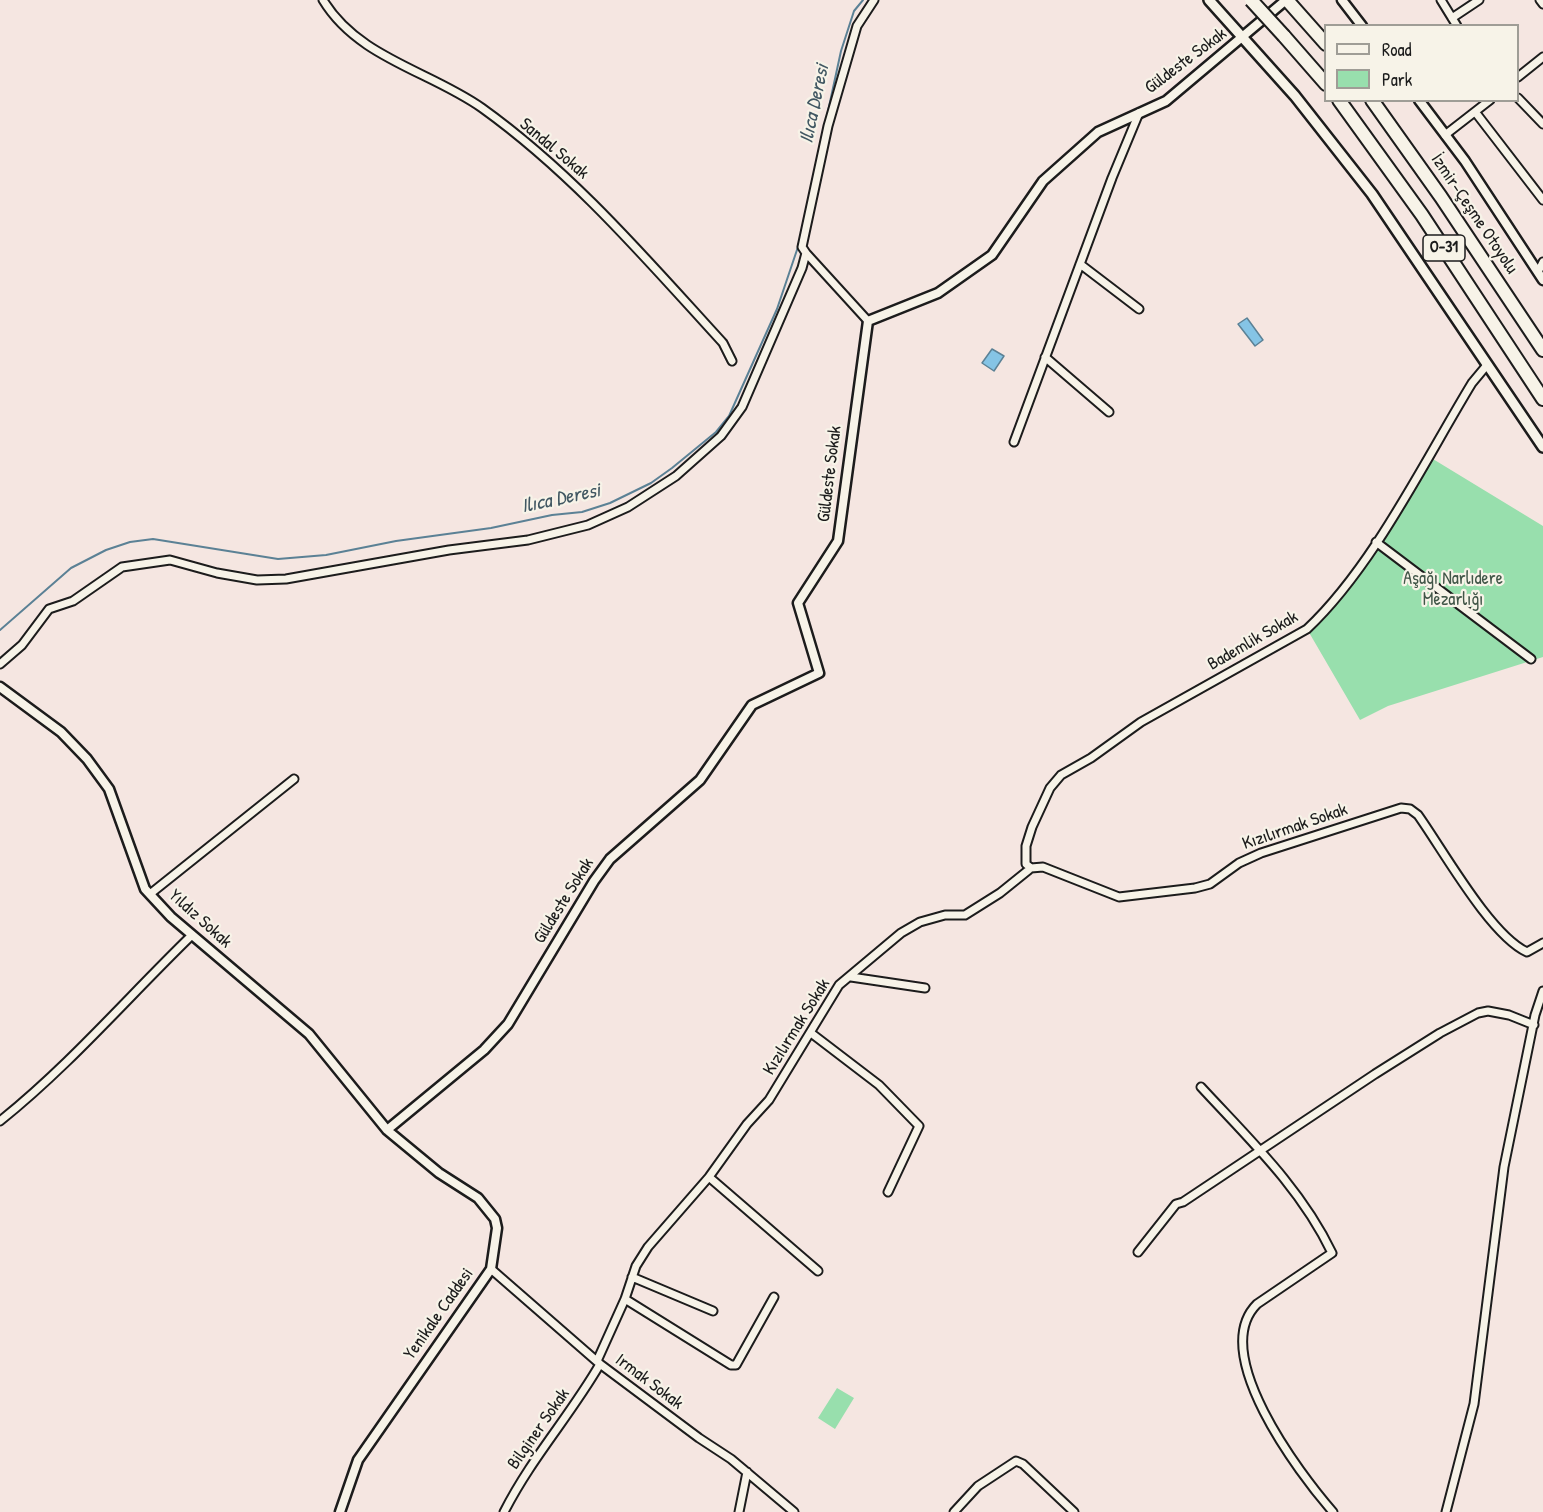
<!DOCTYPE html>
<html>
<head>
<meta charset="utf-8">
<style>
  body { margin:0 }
  #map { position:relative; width:1543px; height:1512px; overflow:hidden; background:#f5e6e1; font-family:"Patrick Hand",sans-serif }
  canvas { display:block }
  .legend { position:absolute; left:1324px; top:24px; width:195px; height:78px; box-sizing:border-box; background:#f7f3e8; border:2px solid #9f9d96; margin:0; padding:8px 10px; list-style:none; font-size:18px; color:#1c1c1c }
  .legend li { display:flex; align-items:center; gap:12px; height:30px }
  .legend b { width:30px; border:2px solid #9f9d96 }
</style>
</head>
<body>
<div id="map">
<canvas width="1543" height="1512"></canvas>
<ul class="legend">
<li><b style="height:8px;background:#f7f3e8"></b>Road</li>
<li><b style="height:16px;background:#98dfad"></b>Park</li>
</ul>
</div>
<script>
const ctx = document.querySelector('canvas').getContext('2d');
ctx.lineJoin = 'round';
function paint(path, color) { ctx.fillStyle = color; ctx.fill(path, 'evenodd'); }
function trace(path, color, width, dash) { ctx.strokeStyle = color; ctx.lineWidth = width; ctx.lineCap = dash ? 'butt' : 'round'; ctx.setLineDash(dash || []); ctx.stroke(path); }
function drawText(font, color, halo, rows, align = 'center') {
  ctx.font = font + ' "Patrick Hand",sans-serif'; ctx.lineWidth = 4.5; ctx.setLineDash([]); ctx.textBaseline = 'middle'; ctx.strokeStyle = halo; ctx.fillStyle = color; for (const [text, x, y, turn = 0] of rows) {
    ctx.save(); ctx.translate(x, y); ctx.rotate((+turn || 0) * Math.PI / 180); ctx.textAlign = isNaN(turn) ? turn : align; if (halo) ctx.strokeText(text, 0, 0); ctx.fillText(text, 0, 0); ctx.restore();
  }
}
paint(new Path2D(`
  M1428,456l115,70v131l-155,49 -28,14 -53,-91 48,-55z
  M837,1388l17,10 -19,31 -17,-11z`), '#98dfad');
const water = new Path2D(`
  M1247,318l16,22 -8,6 -17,-22z
  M992,349l12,7 -10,15 -12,-8z`);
paint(water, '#85c4e5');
trace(water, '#5b8195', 1.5);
trace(new Path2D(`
  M0,630l71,-62 35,-18 24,-8 23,-3 125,20 48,-4 70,-14 95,-13 61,-13 30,-3 28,-9 41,-20 21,-15 44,-36 13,-16 48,-107 23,-68 41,-190 13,-40 9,-11`), '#5b8195', 2);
const minor = new Path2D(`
  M323,0c35,58 107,71 159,108 92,66 165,152 241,235l9,18
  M1441,0l16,26
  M1540,0l3,4
  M1452,18l27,-18
  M1518,77l25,-20
  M1518,98l25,26
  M1476,113l67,87
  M1445,135l45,-35
  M806,253l62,68
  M1080,264l59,45
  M1538,272l5,-10
  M1045,357l64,55
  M1014,442l98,-264 27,-65
  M1376,542l155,117
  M0,664l22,-19 27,-36 24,-8 49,-34 48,-7 47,13 40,7 29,-1 163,-29 79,-10 60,-15 40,-18 48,-31 45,-40 21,-29 60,-139 4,-15 -4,-6 26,-121 29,-100 17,-26
  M1031,868l-5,-4v-18l6,-19 18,-39 11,-13 30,-17 50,-36 166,-93c66,-62 117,-167 165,-246l15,-18
  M150,894l144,-115
  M851,977l74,11
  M811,1033l68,52 40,41 -31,66
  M1201,1087c48,52 100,101 131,166l-75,51c-49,49 42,169 76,208
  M0,1121c70,-56 128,-124 192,-186
  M709,1177l109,94
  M1138,1252l38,-48 7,-2 192,-128 65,-41 38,-20 10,-2 21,4 25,10
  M491,1269l109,95 99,74 32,21 63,53
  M632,1277l81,34
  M625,1299l106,66h5l38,-68
  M597,1361l28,-62 11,-33 12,-19 61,-70 38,-53 22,-24 70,-115 62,-52 19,-11 25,-7h20l35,-22 31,-25 12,-1 76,30 76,-9 15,-4 29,-21 22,-10 140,-45 9,1 8,6c25,35 72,120 109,137l16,-9
  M504,1512c28,-55 66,-96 96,-148
  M739,1512l8,-40
  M954,1512l24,-26 38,-25 7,3 51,48
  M1446,1512l28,-108 30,-237 31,-152 8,-24`);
const tertiary = new Path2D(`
  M1342,0l20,26
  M1419,100l46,61 78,119
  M0,687l61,45 26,27 22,30 36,100 26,28 138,117 78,96 52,43 39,25 17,21 2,9 -6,41 -133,191 -18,52
  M387,1130l97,-80 24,-26 86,-143 16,-22 90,-79 52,-75 67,-32 -21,-70 40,-62 30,-220 70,-28 54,-38 51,-74 55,-49 68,-31 120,-101`);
const secondary = new Path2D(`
  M1209,0l86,96 77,98 171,253`);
const motorway = new Path2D(`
  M1287,0l39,44
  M1284,36l42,48
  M1339,100l83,115 121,184
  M1372,100l69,97 102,153`);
trace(minor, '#1c1c1c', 11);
trace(tertiary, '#1c1c1c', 13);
trace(secondary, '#1c1c1c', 14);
trace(motorway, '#1c1c1c', 16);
trace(minor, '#f7f3e8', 7);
trace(tertiary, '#f7f3e8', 8);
trace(secondary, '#f7f3e8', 9);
trace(motorway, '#f7f3e8', 12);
const motorwayBridge = new Path2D(`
  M1251,0l33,36`);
trace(motorwayBridge, '#1c1c1c', 16, []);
trace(motorwayBridge, '#f7f3e8', 12);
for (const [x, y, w] of [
  [1444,248,42]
]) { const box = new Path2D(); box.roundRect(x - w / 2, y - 13, w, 26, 4.5); ctx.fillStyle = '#f7f3e8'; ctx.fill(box); trace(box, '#1c1c1c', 1.5); }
drawText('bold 16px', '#1c1c1c', null, [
  ["O-31",1444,248]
]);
drawText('18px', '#1c1c1c', '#f7f3e8', [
  ["Güldeste Sokak",1186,61,-37],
  ["Sandal Sokak",554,149,40],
  ["İzmir-Çeşme Otoyolu",1474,214,56],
  ["Güldeste Sokak",830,474,-83],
  ["Bademlik Sokak",1253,641,-30],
  ["Kızılırmak Sokak",1295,827,-19],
  ["Güldeste Sokak",564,901,-58],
  ["Yıldız Sokak",200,919,42],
  ["Kızılırmak Sokak",797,1027,-58],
  ["Yenikale Caddesi",439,1314,-55],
  ["Irmak Sokak",649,1382,37],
  ["Bilginer Sokak",539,1429,-55]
]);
drawText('18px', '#415648', '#f7f3e8', [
  ["Aşağı Narlıdere",1453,579],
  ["Mezarlığı",1453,600]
]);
drawText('italic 20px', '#415762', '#f7f3e8', [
  ["Ilıca Deresi",815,104,-78],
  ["Ilıca Deresi",561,499,-12]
]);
</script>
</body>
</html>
